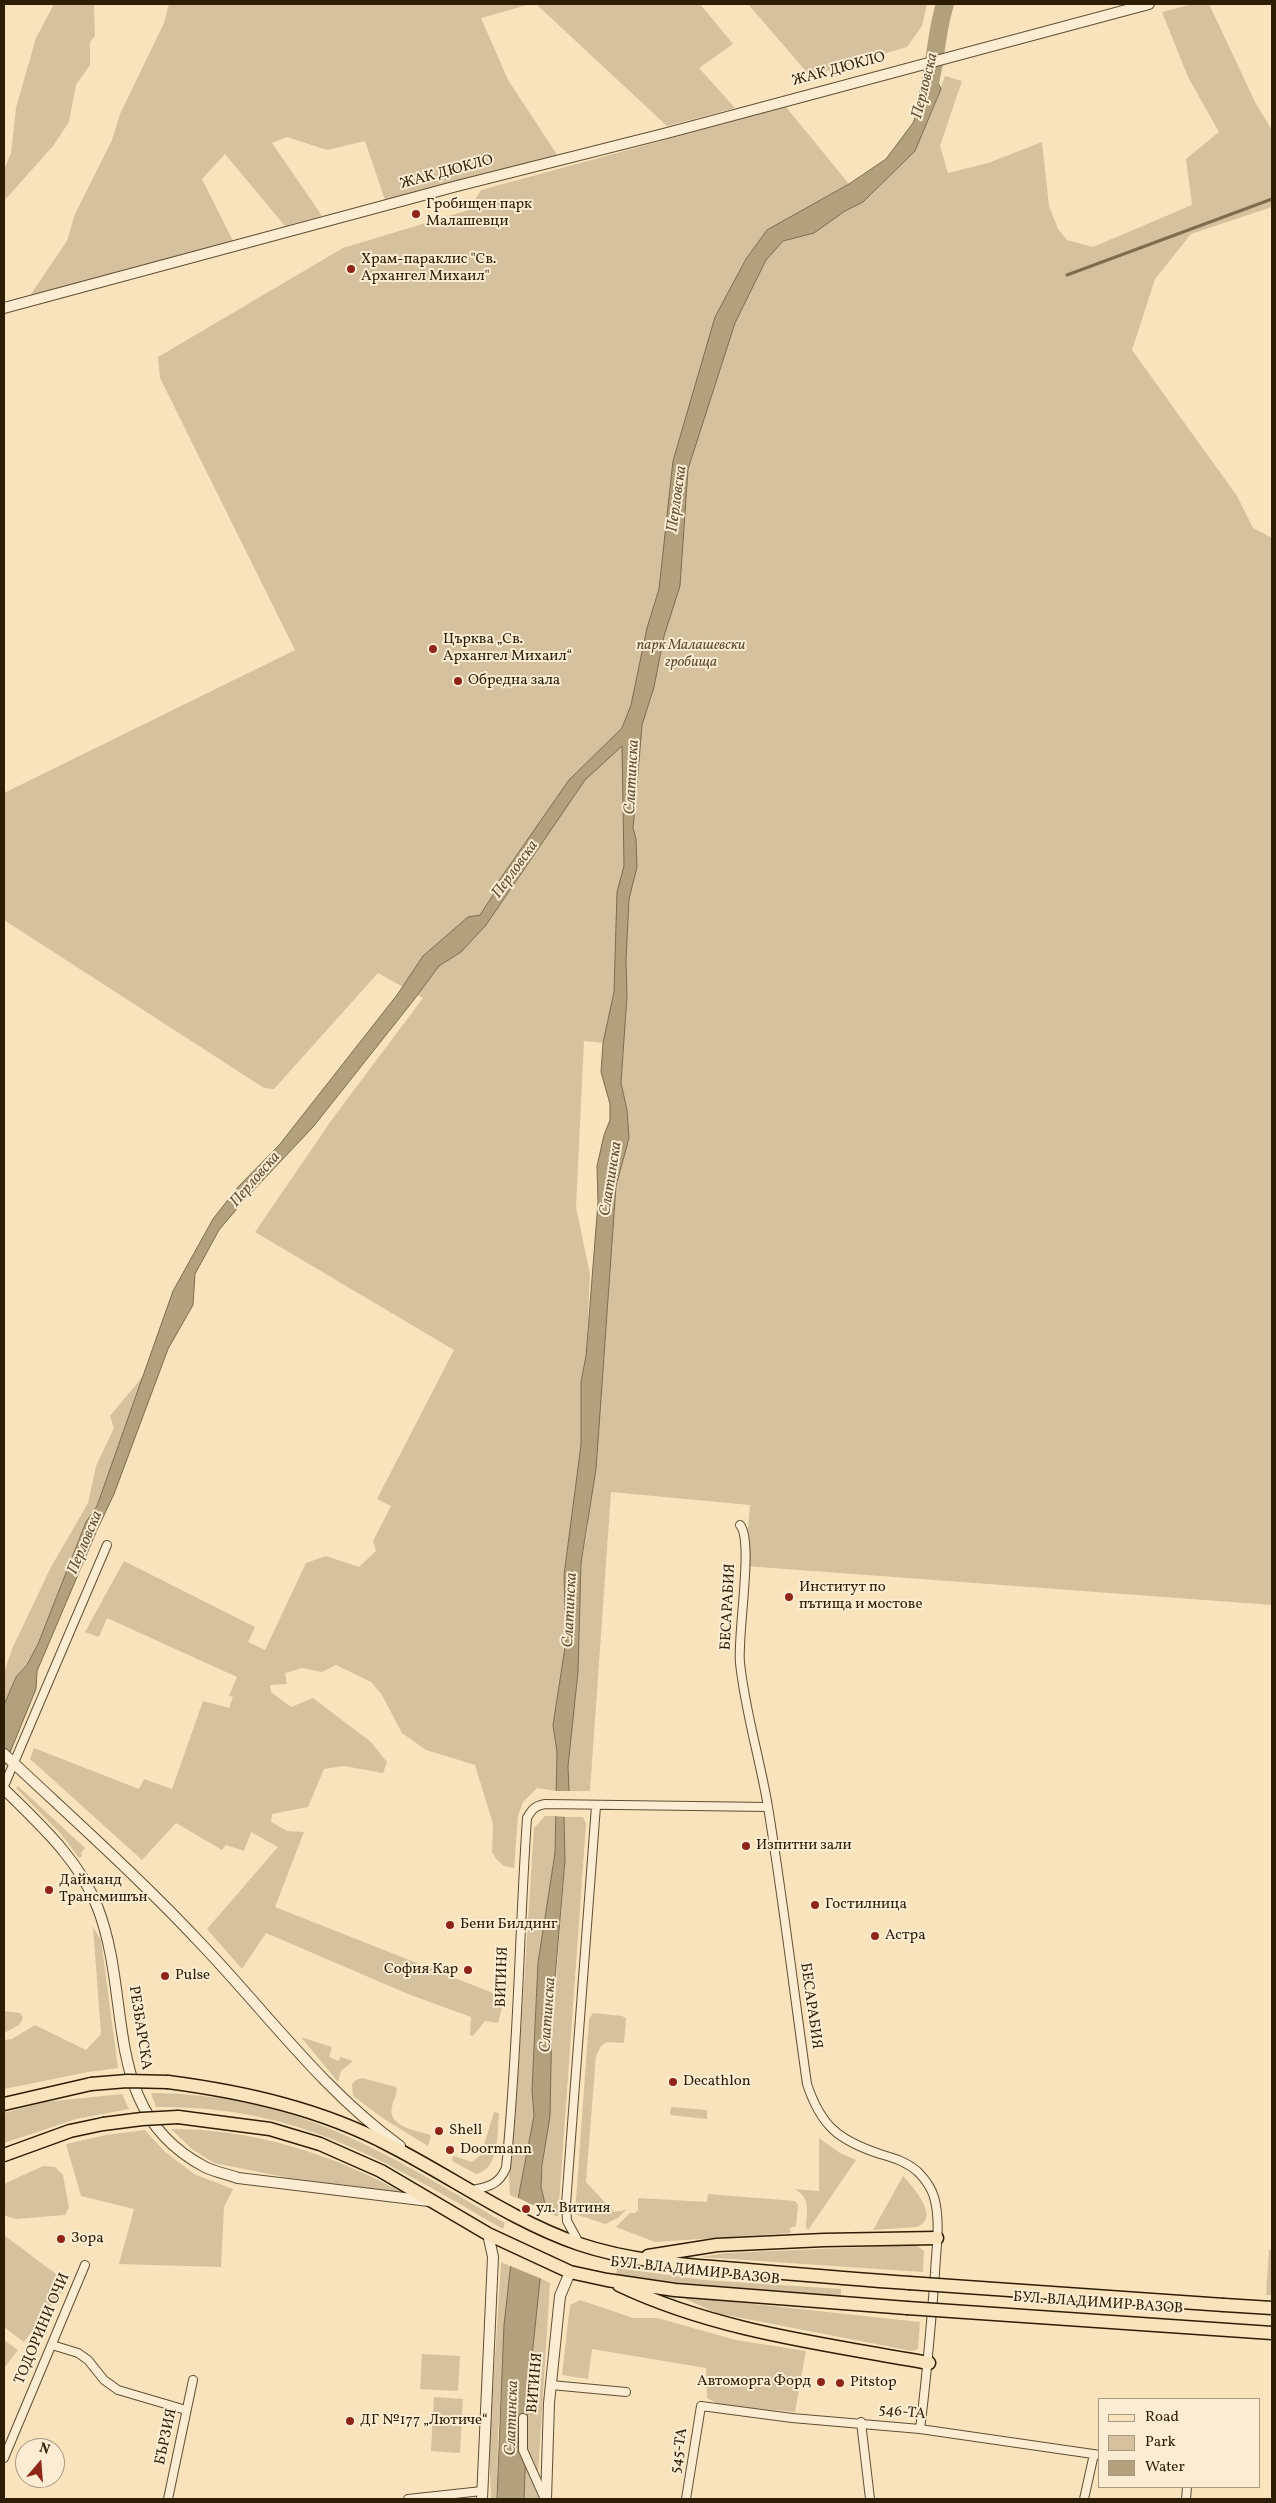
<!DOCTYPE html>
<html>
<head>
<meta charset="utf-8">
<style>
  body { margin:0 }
  #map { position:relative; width:1276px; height:2503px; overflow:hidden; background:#f8e3bc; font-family:Vollkorn,serif }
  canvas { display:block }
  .frame { position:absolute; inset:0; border:5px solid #2d1d04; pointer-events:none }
  .legend { position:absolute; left:1098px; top:2398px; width:162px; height:90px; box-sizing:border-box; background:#faedd3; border:1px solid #a89a80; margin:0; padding:6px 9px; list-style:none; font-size:15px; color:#2d1d04 }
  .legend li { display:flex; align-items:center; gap:10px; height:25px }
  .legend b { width:25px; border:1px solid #a89a80 }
  .north { position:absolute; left:15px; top:2438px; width:50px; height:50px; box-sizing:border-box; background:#faedd3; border:1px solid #a89a80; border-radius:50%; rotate:18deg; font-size:14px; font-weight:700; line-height:20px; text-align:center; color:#2d1d04 }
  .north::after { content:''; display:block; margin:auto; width:18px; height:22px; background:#8f2418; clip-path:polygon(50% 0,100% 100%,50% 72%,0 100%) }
</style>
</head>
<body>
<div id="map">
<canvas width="1276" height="2503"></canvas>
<div class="frame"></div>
<ul class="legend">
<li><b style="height:6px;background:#f8e3bc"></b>Road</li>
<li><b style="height:14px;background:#d5c19d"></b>Park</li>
<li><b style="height:14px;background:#b3a07d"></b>Water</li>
</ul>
<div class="north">N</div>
</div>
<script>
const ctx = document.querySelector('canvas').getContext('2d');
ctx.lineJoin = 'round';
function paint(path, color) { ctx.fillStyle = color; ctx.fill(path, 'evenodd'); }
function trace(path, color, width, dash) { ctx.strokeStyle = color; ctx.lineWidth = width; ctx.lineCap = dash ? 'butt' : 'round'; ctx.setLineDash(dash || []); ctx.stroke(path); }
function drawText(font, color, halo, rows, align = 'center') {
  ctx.font = font + ' Vollkorn,serif'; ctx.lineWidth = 4; ctx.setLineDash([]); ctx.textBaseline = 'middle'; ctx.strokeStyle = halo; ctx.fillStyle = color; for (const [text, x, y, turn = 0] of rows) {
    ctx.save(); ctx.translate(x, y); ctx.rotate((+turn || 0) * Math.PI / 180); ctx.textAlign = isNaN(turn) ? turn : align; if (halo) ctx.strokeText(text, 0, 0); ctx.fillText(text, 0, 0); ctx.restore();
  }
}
paint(new Path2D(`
  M54,4h40l1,32 -5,6v23l-14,20 -7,37 -16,24 -49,55v-31l7,-17 5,-45 20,-70z
  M169,4h362l-50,14 27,62 50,76 -173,44 -20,-59 -38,9 -40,-13 -15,6 50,73 -37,10 -60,-72 -23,25 31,62 -204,56 38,-56 8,-27 37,-74 8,-26 44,-91z
  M536,4h164l33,40 -34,24 36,40 -68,18z
  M748,4h179l-5,22 -15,21 -97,29z
  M1193,4h16l47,100 16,26v77l-81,27 -36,45 -23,71 105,146 16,32 19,10v1067l-527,-39 5,-61 -139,-13 -21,299h-21l-1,-25 10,-94 3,-109 6,-30 17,-174 12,-173 13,-48 -2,-28 -6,-27 3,-38 -40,-4 -8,166 14,67 -4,82 -5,26v63l-17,130 2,66 -13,84 4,27 -1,39 -19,-3 -14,14 -5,14 -4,52 -10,-2 -7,-6 -5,-8 1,-28 -18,-59 -49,-15 -24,-17 -20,-38 -11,-13 -35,-17 -14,7 -20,-4 -17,5 2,11 -17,1 1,7 20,15 22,-9 58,44 16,20 -4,11 -39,-7 -20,3 -16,38 -36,7 -1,8 16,9 17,1 -29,75 223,88 4,-13 6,3 -10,38 -13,-2 -12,15 -3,-1 1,-18 -63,-23 -142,-61 -24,36 -35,-40 71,-82 -27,-15 -7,19 -18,-6 -4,5 -46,-27 -34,37 -112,-101 4,-11 105,41 5,-10 28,10 31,-88 26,7 4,-11 -4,-1 8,-19 -130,-59 -8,19 -14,-5 39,-71 131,66 -7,15 17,8 41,-87 20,-7 33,11 17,-16 -3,-10 18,-35 -14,-7 77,-149 -199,-118 78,-114 90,-120 -45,-25 -104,116 -10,-1 -260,-168v-127l291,-143 -135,-272 -2,-21 185,-109 129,-39 -3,-6 7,-5 5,-8 305,-83 63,77 -17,10 12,17 88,-99 13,-36 17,5 -22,65 8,27 40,-10 54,-21 7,64 9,23 9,11 26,7 99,-42 -6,-46 33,-27 -31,-55 -26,-65z
  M144,1375l-47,131 -11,16 -48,121 -11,22 -11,12 -12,28v-32l8,-24 39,-82 37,-64 8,-37 18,-38 -4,-12z
  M18,1786l67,62 -4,5 1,3 -3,2 -18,-24 -45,-46z
  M545,1816h10v37l-17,110 -6,127 2,26 -16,83 -8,-4 -1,-18 6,-55 19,-294z
  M564,1817h19l3,7 -28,393 -11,-5 -6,-25 24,-327z
  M93,1927l8,13 17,128 -30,4 -84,17v-49l8,-1 23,-14 51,25 15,-16z
  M4,2011l16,2 3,5 -4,7 -15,8z
  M593,2013l29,3 4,2 -2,25 -17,-1 -6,4 -5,10 -10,126 28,30 12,-2 -8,8 -13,6 -30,-10 14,-195z
  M301,2037l31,10 -3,10 10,4 1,-4 13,4 -12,10 -3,11z
  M362,2078l34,9c2,8 -3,13 -4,20 -5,20 26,24 39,28l-3,11 -44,-27 -31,-23 -1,-12 4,-4z
  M151,2093c144,1 234,59 354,130l-2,6c-118,-68 -205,-124 -347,-122z
  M122,2094l7,15 -53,10 -72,24v-30l41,-11z
  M671,2107l36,3v9l-37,-4z
  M494,2112l5,1c-2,20 1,56 -23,61l-24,-13 1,-5 19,6 9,-7z
  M171,2129c82,0 159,24 230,63l-112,-14 -75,-15 -22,-14z
  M145,2130l19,21 30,23 39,15 -9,18 -3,60 -102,-3 15,-55 -53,-13 -15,-52 40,-9z
  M819,2138l21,15 16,7 -48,70 -2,-3c1,-17 5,-30 -12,-38l25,2z
  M43,2166l12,1 8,8 6,33 -4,7 -49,4 -10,-3 -2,-3v-29z
  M903,2176c10,11 39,43 13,51l-43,3z
  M708,2194l87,7 3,4 -2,21 -6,2 1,5 -136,9 -39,-15 14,-14h5l3,-3v-12l69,4z
  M4,2235l64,48 -44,59 -20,-15z
  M916,2245l8,6 -1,21 -223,-15 26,-4z
  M1269,2250h3v45h-6z
  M501,2262l9,4 -12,169 -1,64h-6l-2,-45z
  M617,2268l87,12 137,9v8l-127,-10 -64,-6 -34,-6z
  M540,2278l10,5 -12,191 -13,-24 3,-55z
  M679,2296l241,26 -2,27 -6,2 -196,-38z
  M580,2300l53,18h24l79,22 70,11 -11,61 -75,-7 -13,-7 -1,-30 -114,-19 -4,30 -26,-4 8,-70z
  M4,2340l14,10 -14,18z
  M422,2354l38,2 -2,35 -38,-2z
  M434,2397l29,2 -3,54 -29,-2z
  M524,2462l11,19 4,18h-15z`), '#d5c19d');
const water = new Path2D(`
  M942,66l-5,14 4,9 -26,62 -52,51 -18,9 -31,22 -31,8 -17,19 -31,63 -47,146 -8,117 -16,50 -10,51 -12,38 -4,48 -5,55 3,11 1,28 -8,32 -3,62 1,35 -6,87 6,27 2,28 -13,48 -20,283 -15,94 -3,109 -10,94 1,25 -5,28 1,41 -13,154 -2,102 -8,49 -1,22 6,25 -19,183 -4,104h-27l7,-174 14,-126 16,-83 -2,-26 6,-127 17,-110 2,-101 -4,-27 13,-84 -2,-66 17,-130v-63l5,-26 12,-154 -1,-36 7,-31 6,-15v-16l-9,-32 2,-29 11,-51 3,-100 7,-26 -2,-120 -37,34 -99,145 -25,27 -22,14 -26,35 -100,126 -66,70 -28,33 -24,44 -2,31 -25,44 -54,145 -17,36 -60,141 -1,18 -32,78v-62l12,-28 11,-12 11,-21 48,-122 11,-16 76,-215 40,-72 25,-32 42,-43 117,-149 26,-39 45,-39 12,-2 17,-26 1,-7 71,-102 53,-52 9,-23 16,-77 12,-39 14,-128 42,-144 31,-58 21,-29 82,-46 37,-25 27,-36 8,-21 6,-32z`);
paint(water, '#b3a07d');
trace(water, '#7d6c4d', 1);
paint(new Path2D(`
  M553,1791h19l-5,26 -14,-1z
  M516,2197l34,16 -8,66 -34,-14z`), '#f8e3bc');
trace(new Path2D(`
  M1067,275l205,-76`), '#7d6c4d', 3);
trace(new Path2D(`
  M928,91c8,-29 8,-59 17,-87`), '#b3a07d', 18);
const minor = new Path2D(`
  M740,1525c14,16 -3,110 0,138 5,48 20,96 28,144 15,92 26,185 39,277 14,42 31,56 73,70 14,4 27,8 38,18 7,7 13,15 16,25 7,24 2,52 1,76 -4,52 -8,104 -15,156
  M4,1786l103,-241
  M472,2190c16,-3 27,-5 34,-22 12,-116 13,-233 21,-350 5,-9 8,-12 18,-14l223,3
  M579,2243l-12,-22 -1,-17 30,-398
  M52,2345l26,8 10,7 16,20 14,10 68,20
  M551,2385l75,7
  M523,2418v32l21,47
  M861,2422l9,77
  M4,2458l81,-193
  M168,2499l25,-119
  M408,2499l74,-8
  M686,2499l15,-93 91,12 128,11 180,26
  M1084,2499l10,-45
  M1186,2499l1,-12`);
const tertiary = new Path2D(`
  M4,308l453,-122 210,-53 482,-129
  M4,1754c68,64 138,126 202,195 64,68 118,142 194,197
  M4,1789c35,35 74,69 93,117 37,93 2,206 108,261 10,5 22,7 33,11l191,23
  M482,2499l11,-242 -5,-23
  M546,2499l3,-96 11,-107 10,-24`);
const primary = new Path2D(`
  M168,2082c76,10 153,27 221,63 63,32 123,76 190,99 50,17 106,21 158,25 58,5 115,10 172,14
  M4,2104l87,-20
  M178,2117l92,12 50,15 61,27 107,63 82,38 37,8 68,10 232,18
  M4,2155l66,-24 33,-7
  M648,2256l69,-11 107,-5 113,-2
  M619,2285c97,46 205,59 310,78
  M1224,2305l48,3`);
trace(minor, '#604e32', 10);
trace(tertiary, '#604e32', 12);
trace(primary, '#2d1d04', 15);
trace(minor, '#faedd3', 8);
trace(tertiary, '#faedd3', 10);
trace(primary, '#f8e3bc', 12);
const primaryBridge = new Path2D(`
  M91,2084l36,-3 41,1
  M103,2124l39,-5 36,-2
  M909,2283l315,22
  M907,2308l365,25`);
trace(primaryBridge, '#2d1d04', 15, []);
trace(primaryBridge, '#f8e3bc', 12);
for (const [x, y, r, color] of [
  [416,214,5,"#8f2418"],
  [351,269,5,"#8f2418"],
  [433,649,5,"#8f2418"],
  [458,681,5,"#8f2418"],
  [789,1597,5,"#8f2418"],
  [746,1846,5,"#8f2418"],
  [49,1890,5,"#8f2418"],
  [815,1905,5,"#8f2418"],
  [450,1925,5,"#8f2418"],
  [875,1936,5,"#8f2418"],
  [468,1970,5,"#8f2418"],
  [165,1976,5,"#8f2418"],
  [673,2082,5,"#8f2418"],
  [439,2131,5,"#8f2418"],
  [450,2150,5,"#8f2418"],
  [526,2209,5,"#8f2418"],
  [61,2239,5,"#8f2418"],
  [821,2382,5,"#8f2418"],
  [840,2383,5,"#8f2418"],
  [350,2421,5,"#8f2418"]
]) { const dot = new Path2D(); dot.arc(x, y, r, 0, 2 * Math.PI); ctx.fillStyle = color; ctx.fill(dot); trace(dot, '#faedd3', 2); }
drawText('15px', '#2d1d04', '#faedd3', [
  ["ЖАК ДЮКЛО",839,70,-15],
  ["ЖАК ДЮКЛО",447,173,-15],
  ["БЕСАРАБИЯ",729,1607,-87],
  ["ВИТИНЯ",503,1977,-88],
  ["БЕСАРАБИЯ",810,2006,82],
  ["РЕЗБАРСКА",139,2028,81],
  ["БУЛ. ВЛАДИМИР ВАЗОВ",695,2272,6],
  ["БУЛ. ВЛАДИМИР ВАЗОВ",1098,2304,4],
  ["ТОДОРИНИ ОЧИ",43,2329,-67],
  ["ВИТИНЯ",536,2383,-85],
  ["546-ТА",902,2413,6],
  ["БЪРЗИЯ",167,2437,-78],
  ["545-ТА",680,2451,-81]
]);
drawText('15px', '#2d1d04', '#faedd3', [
  ["Гробищен парк",426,205],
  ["Малашевци",426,222],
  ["Храм-параклис \"Св.",361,260],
  ["Архангел Михаил\"",361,277],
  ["Църква „Св.",443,640],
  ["Архангел Михаил“",443,657],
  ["Обредна зала",468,681],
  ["Институт по",799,1588],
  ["пътища и мостове",799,1605],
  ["Изпитни зали",756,1846],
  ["Дайманд",59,1881],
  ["Трансмишън",59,1898],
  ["Гостилница",825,1905],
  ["Бени Билдинг",460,1925],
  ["Астра",885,1936],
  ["София Кар",458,1970,"right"],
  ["Pulse",175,1976],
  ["Decathlon",683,2082],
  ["Shell",449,2131],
  ["Doormann",460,2150],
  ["ул. Витиня",536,2209],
  ["Зора",71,2239],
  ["Автоморга Форд",811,2382,"right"],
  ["Pitstop",850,2383],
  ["ДГ №177 „Лютиче“",360,2421]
], 'left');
drawText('italic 15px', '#5f4e32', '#faedd3', [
  ["парк Малашевски",691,646],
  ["гробища",691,663]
]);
drawText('italic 16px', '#635134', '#faedd3', [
  ["Перловска",926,86,-76],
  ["Перловска",678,499,-82],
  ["Слатинска",633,777,-87],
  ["Перловска",516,870,-54],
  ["Слатинска",612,1179,-81],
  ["Перловска",256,1180,-49],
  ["Перловска",86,1543,-67],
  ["Слатинска",571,1610,-87],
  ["Слатинска",549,2015,-86],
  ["Слатинска",513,2418,-88]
]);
</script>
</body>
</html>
